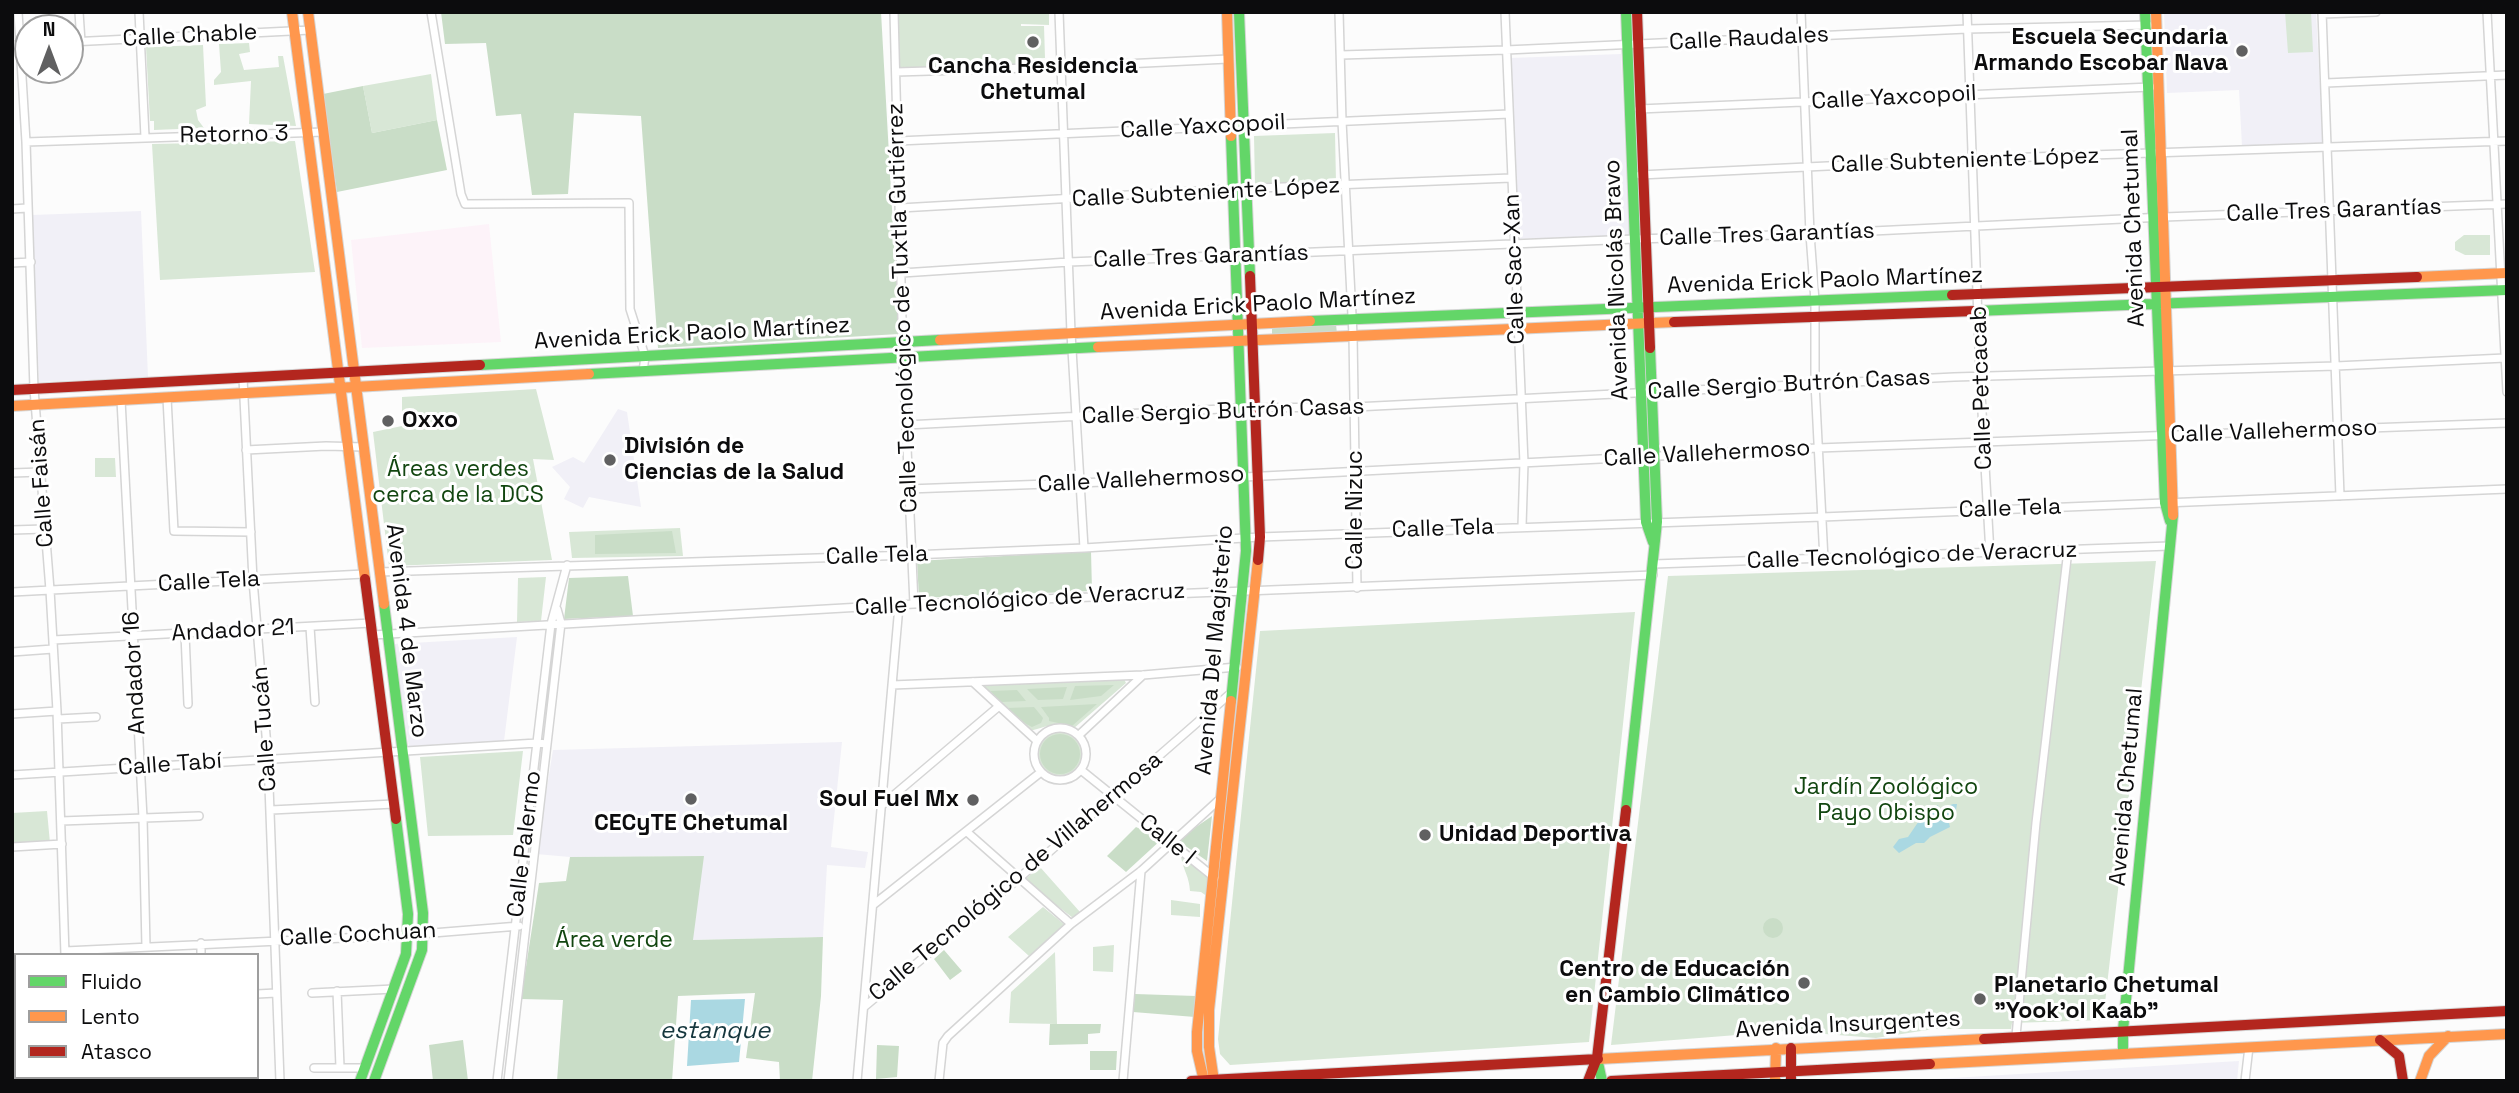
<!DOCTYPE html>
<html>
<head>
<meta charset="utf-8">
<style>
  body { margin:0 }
  #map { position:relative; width:2519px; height:1093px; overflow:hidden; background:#fcfcfc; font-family:"Space Grotesk",sans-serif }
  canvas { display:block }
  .frame { position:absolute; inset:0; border:14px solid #0c0c0d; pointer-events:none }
  .legend { position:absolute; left:14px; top:953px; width:245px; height:126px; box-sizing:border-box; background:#fff; border:2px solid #9e9e9e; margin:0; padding:9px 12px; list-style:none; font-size:21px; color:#0c0c0d }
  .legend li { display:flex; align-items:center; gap:14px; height:35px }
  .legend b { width:35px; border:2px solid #9e9e9e }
  .north { position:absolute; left:14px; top:14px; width:70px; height:70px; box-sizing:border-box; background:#fff; border:2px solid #9e9e9e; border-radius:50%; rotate:0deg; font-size:19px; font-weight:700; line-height:28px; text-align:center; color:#0c0c0d }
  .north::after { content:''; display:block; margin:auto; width:24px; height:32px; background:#606061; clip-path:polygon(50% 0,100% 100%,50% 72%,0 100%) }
</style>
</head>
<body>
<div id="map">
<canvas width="2519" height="1093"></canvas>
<div class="frame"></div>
<ul class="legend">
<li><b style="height:9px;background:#63d668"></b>Fluido</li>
<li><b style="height:9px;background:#ff974d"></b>Lento</li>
<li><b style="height:9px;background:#b3261e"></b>Atasco</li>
</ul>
<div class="north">N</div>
</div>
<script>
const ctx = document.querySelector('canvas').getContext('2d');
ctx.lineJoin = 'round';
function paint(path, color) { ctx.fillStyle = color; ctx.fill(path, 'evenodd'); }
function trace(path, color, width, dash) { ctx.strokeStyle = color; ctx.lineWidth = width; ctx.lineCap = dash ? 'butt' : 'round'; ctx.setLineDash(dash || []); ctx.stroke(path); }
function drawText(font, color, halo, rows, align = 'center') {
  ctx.font = font + ' "Space Grotesk",sans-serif'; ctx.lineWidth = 6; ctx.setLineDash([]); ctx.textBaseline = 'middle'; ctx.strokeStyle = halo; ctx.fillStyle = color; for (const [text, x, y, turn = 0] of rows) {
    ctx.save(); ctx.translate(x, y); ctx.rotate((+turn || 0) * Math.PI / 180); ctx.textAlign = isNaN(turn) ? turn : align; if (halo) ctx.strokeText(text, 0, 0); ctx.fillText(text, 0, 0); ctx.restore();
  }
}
paint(new Path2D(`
  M489,224l12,118 -139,6 -11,-108z`), '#fdf3f9');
paint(new Path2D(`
  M2164,12h152l7,131 -81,3 -3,-56 -72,3z
  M1621,54l8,181 -111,4 -8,-181z
  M141,211l7,166 -109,5 -7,-167z
  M618,409l9,3 14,95 -52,-10 -6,11 -19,-9 6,-12 -18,-20 21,-10 11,6z
  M517,637l-13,104 -95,7 -15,-104z
  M842,742l-11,105 37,5 -3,16 -38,-3 -4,72 -131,3 11,-84 -133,1 -34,-3 17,-104z
  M2239,1061l-2,20h-335l100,-6z`), '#f1f0f7');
paint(new Path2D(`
  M895,12h154v13l-28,-1v2h23l1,32 -22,1v6l-125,4z
  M2285,12h26l2,40 -25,1z
  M249,43l1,9 -11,2 5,16 35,-3 -1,-11h5l13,70 -47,-2 2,-43 -37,4v-5l7,-8 -2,-28z
  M203,45l3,61 -10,4 2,10 6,8 -50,2v-9h-4l-4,-74z
  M431,74l6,46 -65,13 -9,-47z
  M1335,133l1,49 -81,4 -1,-50z
  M295,141l20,131 -155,8 -8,-136z
  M2464,235h26v20h-25l-10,-5v-8z
  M536,389l18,71 -21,-1 19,101 -163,6 -16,-134 29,-6v-29z
  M95,458h20l1,19h-21z
  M680,528l3,28 -111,2 -3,-26z
  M2156,561l-53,459 -91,3 -1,6h-77l-58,9 -89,-7 -176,14 57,-469z
  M546,577l-5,44 -24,1 1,-44z
  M1635,612l-46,430 -359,23 -10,-11 -2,-15 42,-408z
  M1124,679l2,4 -53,46c-21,-8 -25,-2 -44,2l-49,-45z
  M1036 754a23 23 0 1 1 46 0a23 23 0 1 1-46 0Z
  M523,751l-10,84 -85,1 -8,-79z
  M47,811l3,32 -38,1v-31z
  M1181,857l27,20v20l-7,-5 -11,-1c-1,-15 -6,-19 -9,-34z
  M1040,867l40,45 -7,6 -49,-38z
  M1171,900l29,4v13l-29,-2z
  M1043,907l22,18 -36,31 -21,-19z
  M1114,945l-1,27 -20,-1v-24z
  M1055,952l2,72 -48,-1 2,-31z`), '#d8e7d6');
paint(new Path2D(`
  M441,12h440l18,322 -241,14 -17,-232 -67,-3 -6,81 -36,1 -11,-81 -25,2 -10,-73 -41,1z
  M363,86l9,47 65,-13 10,50 -110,22 -14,-98z
  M1336,324l1,10 -65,2v-11z
  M672,531l4,22 -81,1v-19z
  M1091,551l1,40 -173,7 -2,-37z
  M628,576l5,40 -69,3 5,-41z
  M1114,685l-13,11 -31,4 5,-14z
  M1067,687l-4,12 -25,1 -11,-11z
  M1017,690l9,11 -25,1 -11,-11z
  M1097,704l-25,22 -23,-5v-3l-8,-11z
  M1034,707l9,11 -2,5 -9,4 -15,-8 -10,-11z
  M1040 754a20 20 0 1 1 40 0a20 20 0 1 1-40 0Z
  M1212,816l-5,45 -30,-21z
  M1136,827l26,12 -36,33 -19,-16z
  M704,856l-11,84 130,-3 -2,59 -9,85h-32l-1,-19 -33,-4 9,-65 -77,3 -6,85h-115l6,-81 -42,-1 18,-116 27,-2 4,-24z
  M1763 928a10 10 0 1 1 20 0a10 10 0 1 1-20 0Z
  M944,950l18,21 -12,9 -16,-21z
  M1135,994l61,2 -1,21 -62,-5z
  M1050,1024h51l-1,9 -12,1v10l-39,1z
  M463,1040l5,41h-35l-4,-36z
  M877,1045l22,1 -2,31 -21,2z
  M1090,1051h27l-1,19h-26z`), '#c9ddc7');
paint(new Path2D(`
  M1953,804h4l-2,13 -6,3 -23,-8 12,-7 1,4z
  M1923,815l26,8 1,4 -20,10 -6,6h-8l-17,10 -6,-6 6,-8 9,-2z
  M745,999l-6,63 -52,4 4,-66z`), '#aad8e2');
const street = new Path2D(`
  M18,12l8,130 8,247 16,201 7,121 8,244
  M79,12l2,30
  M139,12l6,125
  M431,12l30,182 4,10 164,-1 1,106 15,47 -2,16
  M894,12l9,346 11,246
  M1059,12l12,321 13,215
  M1339,12l3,109 11,214 4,253
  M1505,12l19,451 -2,63
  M1801,12l9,222 5,67v82l9,177
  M1967,12l13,364 10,178
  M2322,12l18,484
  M2487,12l20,380
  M2322,14l54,-2
  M70,42l241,-12
  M12,45h16
  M1341,55l165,-5 461,-21 181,-4
  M896,72l166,-5 166,-8
  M2326,83l181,-8
  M1639,109l512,-22
  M898,141l611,-27
  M26,142l298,-10
  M1640,175l333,-16 534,-18
  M900,208l333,-19 278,-11
  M12,209l15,-1
  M12,263l19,-1
  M902,273l167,-11 566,-23 175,-5 354,-17 343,-13
  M243,378l10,202 15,179 12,322
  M167,398l7,133 77,1
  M121,400l22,418 3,129
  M906,425l335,-17 114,-1 599,-30 382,-11 169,-8
  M246,450l80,-4 38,1
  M12,473l29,-1
  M908,489l336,-12 574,-29 689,-25
  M12,530l33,-1
  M1654,564l516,-18
  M379,572l532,-17 173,-7 176,-11 562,-20 685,-28
  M12,592l352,-18
  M310,627l5,75
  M185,634l3,70
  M372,635l542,-31 739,-29
  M53,640l318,-17
  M12,652l41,-3
  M973,682l64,59
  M892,685l251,-10 94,-8
  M12,714l45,-3
  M58,719l38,-2
  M1034 754a26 26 0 1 1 52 0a26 26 0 1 1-52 0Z
  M1079,735l64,-60
  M1081,770l134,108
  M12,775l525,-32 10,1
  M881,806l117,-99
  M271,810l123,-6
  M61,821l138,-5
  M967,832l104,92
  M12,847l50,-3
  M873,905l168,-133
  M201,943v12
  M65,951l343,-16 111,-9
  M337,991l3,76
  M312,993l82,-4
  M257,994l19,-1
  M864,1007l154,-128 213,-186
  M2016,1036l20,-213 32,-273
  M314,1068h51
  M72,1077v4
  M158,1077v4
  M207,1077v4
  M497,1081l54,-457 16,-59
  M508,1081l53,-458 -4,-14
  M857,1081l42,-475
  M939,1081l4,-38 5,-7 123,-112 70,-53 80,-73
  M1123,1081l18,-210
  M2245,1081l4,-34`);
const fast = new Path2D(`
  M1239,12l11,264
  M1626,12l20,510 7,20
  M2145,12l20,491 5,18
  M1975,311l532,-21
  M1310,321l642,-26
  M480,365l460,-25
  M589,374l509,-27
  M1231,701l15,-150 -15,-415
  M1626,810l31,-288 -7,-174
  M2123,1053v-23l50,-515
  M1597,1058l5,23
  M360,1081l46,-127 2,-40 -12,-95
  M374,1081l48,-131 1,-37 -39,-309`);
const slow = new Path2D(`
  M292,12l73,567
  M308,12l76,592
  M1227,12l4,124
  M2156,12l17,503
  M2417,277l90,-4
  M940,340l370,-19
  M1098,347l576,-25
  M12,406l577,-32
  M1598,1059l386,-20
  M1930,1064l577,-30
  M1204,1081l-7,-30v-19l34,-331
  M1214,1081l-5,-34v-37l49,-450
  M1775,1081l1,-33
  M2420,1081l9,-25 19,-20`);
const jam = new Path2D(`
  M1637,12l13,336
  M1250,276l10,261 -2,23
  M1952,295l465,-18
  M1674,322l301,-11
  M12,390l468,-25
  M365,579l31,240
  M1984,1039l523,-28
  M2380,1040l19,16 4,25
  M1791,1048v33
  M1191,1081l407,-22
  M1588,1081l9,-23 29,-248
  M1611,1081l319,-17`);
trace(street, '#d5d5d5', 10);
trace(fast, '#d5d5d5', 12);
trace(slow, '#d5d5d5', 12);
trace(jam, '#d5d5d5', 12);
trace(street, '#fff', 7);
trace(fast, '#63d668', 10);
trace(slow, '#ff974d', 10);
trace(jam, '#b3261e', 10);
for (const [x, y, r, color] of [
  [1033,42,7,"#606061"],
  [2242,51,7,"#606061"],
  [388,421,7,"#606061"],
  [610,460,7,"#606061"],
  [691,799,7,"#606061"],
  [973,800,7,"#606061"],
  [1425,835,7,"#606061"],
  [1804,983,7,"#606061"],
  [1980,999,7,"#606061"]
]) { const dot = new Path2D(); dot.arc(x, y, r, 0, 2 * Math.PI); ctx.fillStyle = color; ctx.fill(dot); trace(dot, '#fff', 2.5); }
drawText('23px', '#0c0c0d', '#fff', [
  ["Calle Chable",190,36,-3],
  ["Calle Raudales",1749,39,-3],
  ["Calle Yaxcopoil",1894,98,-3],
  ["Calle Yaxcopoil",1203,127,-3],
  ["Retorno 3",234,135,-1],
  ["Calle Subteniente López",1965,161,-2],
  ["Calle Subteniente López",1206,193,-3],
  ["Calle Tres Garantías",2334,211,-2],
  ["Avenida Chetumal",2134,228,-92],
  ["Calle Tres Garantías",1767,235,-2],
  ["Calle Tres Garantías",1201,257,-2],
  ["Calle Sac-Xan",1515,269,-92],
  ["Avenida Nicolás Bravo",1617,280,-92],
  ["Avenida Erick Paolo Martínez",1825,281,-2],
  ["Avenida Erick Paolo Martínez",1258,305,-3],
  ["Calle Tecnológico de Tuxtla Gutiérrez",903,308,-92],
  ["Avenida Erick Paolo Martínez",692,334,-3],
  ["Calle Sergio Butrón Casas",1789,385,-3],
  ["Calle Petcacab",1982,388,-92],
  ["Calle Sergio Butrón Casas",1223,412,-2],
  ["Calle Vallehermoso",2274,432,-2],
  ["Calle Vallehermoso",1707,454,-3],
  ["Calle Vallehermoso",1141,480,-3],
  ["Calle Faisán",42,483,-94],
  ["Calle Tela",2010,509,-2],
  ["Calle Nizuc",1356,510,-90],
  ["Calle Tela",1443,529,-2],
  ["Calle Tela",877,556,-2],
  ["Calle Tecnológico de Veracruz",1912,556,-2],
  ["Calle Tela",209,582,-3],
  ["Calle Tecnológico de Veracruz",1020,600,-3],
  ["Andador 21",233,631,-3],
  ["Avenida 4 de Marzo",406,631,83],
  ["Avenida Del Magisterio",1215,650,-85],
  ["Andador 16",135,673,-93],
  ["Calle Tucán",265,729,-94],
  ["Calle Tabí",170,765,-4],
  ["Avenida Chetumal",2127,787,-85],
  ["Calle I",1167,840,39],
  ["Calle Palermo",525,844,-83],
  ["Calle Tecnológico de Villahermosa",1016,877,-40],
  ["Calle Cochuan",358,935,-3],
  ["Avenida Insurgentes",1848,1025,-3]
]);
drawText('bold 23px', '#0c0c0d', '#fff', [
  ["Escuela Secundaria",2228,38,"right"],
  ["Armando Escobar Nava",2228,64,"right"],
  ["Cancha Residencia",1033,67,"center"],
  ["Chetumal",1033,93,"center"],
  ["Oxxo",402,421],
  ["División de",624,447],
  ["Ciencias de la Salud",624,473],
  ["Soul Fuel Mx",959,800,"right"],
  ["CECyTE Chetumal",691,824,"center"],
  ["Unidad Deportiva",1439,835],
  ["Centro de Educación",1790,970,"right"],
  ["en Cambio Climático",1790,996,"right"],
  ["Planetario Chetumal",1994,986],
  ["\"Yook'ol Kaab\"",1994,1012]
], 'left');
drawText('23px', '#124610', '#fff', [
  ["Áreas verdes",458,470],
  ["cerca de la DCS",458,496],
  ["Jardín Zoológico",1886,788],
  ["Payo Obispo",1886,814],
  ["Área verde",614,941]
]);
drawText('italic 24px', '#16373e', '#fff', [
  ["estanque",715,1031]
]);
</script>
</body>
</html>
